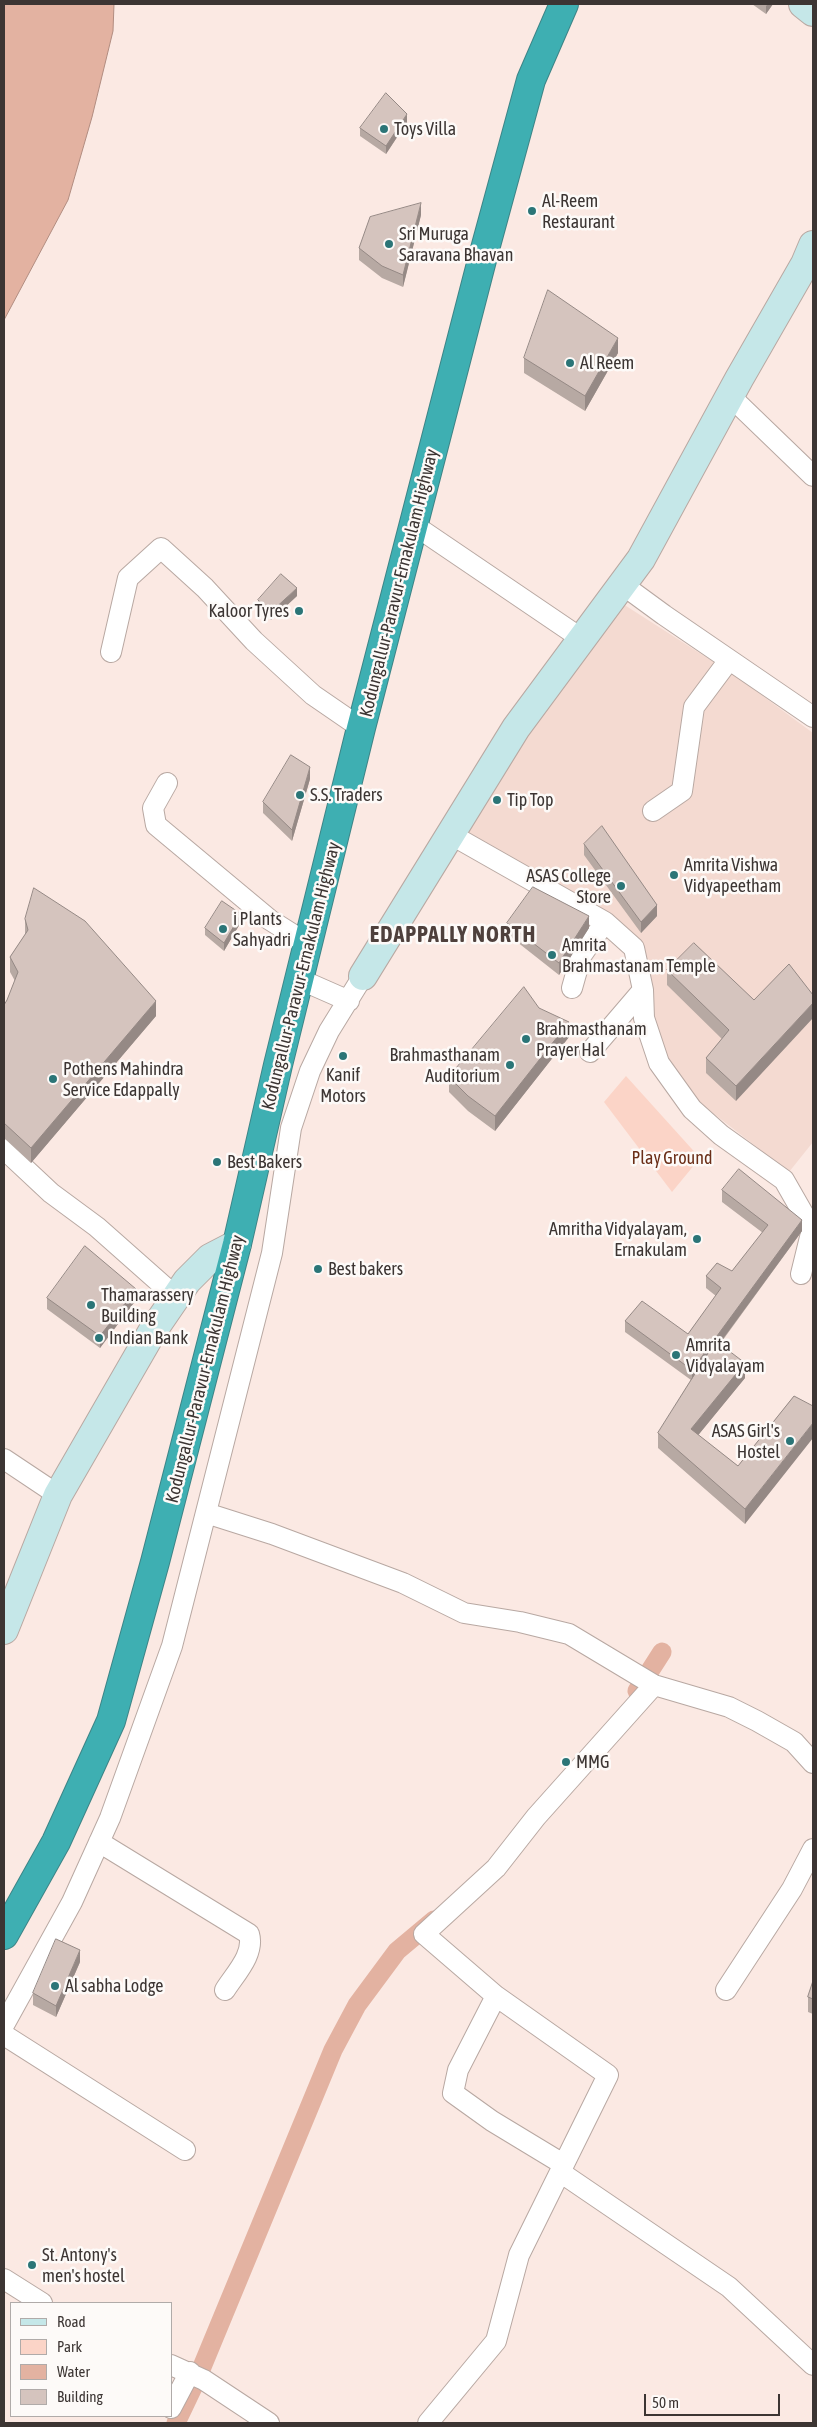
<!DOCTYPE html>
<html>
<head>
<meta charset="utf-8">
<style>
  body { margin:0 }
  #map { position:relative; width:817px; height:2427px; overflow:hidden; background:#fbe9e3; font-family:"Asap Condensed",sans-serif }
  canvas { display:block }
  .frame { position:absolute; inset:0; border:5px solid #3c3533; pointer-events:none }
  .legend { position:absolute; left:10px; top:2302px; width:162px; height:115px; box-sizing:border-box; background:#fdfaf8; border:1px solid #b0aba9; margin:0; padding:6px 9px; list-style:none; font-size:15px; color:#3c3533 }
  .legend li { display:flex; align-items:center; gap:10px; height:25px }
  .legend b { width:25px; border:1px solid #b0aba9 }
  .scale { position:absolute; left:644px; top:2394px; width:136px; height:22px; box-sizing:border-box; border:2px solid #3c3533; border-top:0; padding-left:6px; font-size:15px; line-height:18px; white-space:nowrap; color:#3c3533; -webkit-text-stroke:4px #fdfaf8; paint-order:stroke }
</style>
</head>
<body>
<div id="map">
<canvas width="817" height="2427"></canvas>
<div class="frame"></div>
<ul class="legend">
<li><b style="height:6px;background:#c5e7e8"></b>Road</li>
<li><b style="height:14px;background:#fbd4c7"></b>Park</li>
<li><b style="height:14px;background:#e3b2a1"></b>Water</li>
<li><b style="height:14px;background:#d5c4be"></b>Building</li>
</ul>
<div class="scale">50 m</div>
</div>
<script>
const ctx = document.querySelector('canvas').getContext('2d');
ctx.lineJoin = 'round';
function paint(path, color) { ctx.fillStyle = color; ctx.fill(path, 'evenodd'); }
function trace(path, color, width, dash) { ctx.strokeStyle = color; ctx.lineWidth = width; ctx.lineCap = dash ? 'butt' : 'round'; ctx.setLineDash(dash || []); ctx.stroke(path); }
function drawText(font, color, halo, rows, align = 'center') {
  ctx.font = font + ' "Asap Condensed",sans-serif'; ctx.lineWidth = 5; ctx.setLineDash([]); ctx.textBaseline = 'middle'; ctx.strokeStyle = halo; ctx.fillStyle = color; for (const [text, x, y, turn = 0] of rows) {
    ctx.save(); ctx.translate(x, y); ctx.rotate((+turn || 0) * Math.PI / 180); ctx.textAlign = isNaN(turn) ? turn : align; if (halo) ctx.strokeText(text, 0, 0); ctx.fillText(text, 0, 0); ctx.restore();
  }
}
paint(new Path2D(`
  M623,604l114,73 76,56v409l-24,30 -89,-69 -34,-42 -15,-41 -13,-77 -177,-111 63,-98z`), '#f4dad1');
paint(new Path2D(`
  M626,1076l74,82 -28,34 -68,-90z`), '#fbd4c7');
const water = new Path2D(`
  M4,4h110l-1,27 -21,86 -24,83 -64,120z`);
paint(water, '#e3b2a1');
trace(water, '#b18c80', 1);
trace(new Path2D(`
  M637,1691l25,-39
  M176,2423l21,-44 136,-329 24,-45 40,-54 37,-31`), '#e3b2a1', 19);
const street = new Path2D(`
  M730,396l83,80
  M414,525l168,114
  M623,585l41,30 149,102
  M111,652l17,-74 33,-30 44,40 49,53 59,54 48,33
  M167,783l-14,25 3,17 114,95 38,24
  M653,811l29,-20 12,-84 35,-47
  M450,834l155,88 -24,34 -9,32
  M299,979l50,22
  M643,990l1,28 15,45 33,46 29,26 63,45 28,49 -11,45
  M590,1052l53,-62 -9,-42 -29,-26
  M4,1149l47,44 46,34 79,70
  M4,1459l54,36
  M206,1513l66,21 131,49 61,30 56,9 49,12 85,51 75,22 28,14 37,21 19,21
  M99,1842l150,92c6,20 -14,40 -24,56
  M726,1990l66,-101 21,-40
  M496,1996l-72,-62 72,-66 40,-51 118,-132
  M4,2025l68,-123 38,-84 62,-172 100,-393 19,-125 19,-57 19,-40 34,-55
  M4,2035l181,115
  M560,2172l169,115 84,78
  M4,2279l38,24
  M171,2365l33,15 65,43
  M171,2408l19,-36
  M428,2423l68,-82 23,-86 89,-180 -112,-79 -38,74 -5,23 39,28 71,43`);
const secondary = new Path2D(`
  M803,4l10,8
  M363,976l153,-248 125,-169 98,-180 66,-115 8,-19
  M4,1630l54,-135 94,-163 35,-51 23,-23 27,-14`);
const highway = new Path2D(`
  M4,1935l52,-93 55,-121 44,-159 82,-318 41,-179 83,-337 121,-468 49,-180 33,-76`);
trace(street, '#b8a8a2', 22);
trace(secondary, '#b8a8a2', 30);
trace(highway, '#3d8486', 30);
trace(street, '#fff', 20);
trace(secondary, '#c5e7e8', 28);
trace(highway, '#3eafb2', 28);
paint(new Path2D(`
  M752,4h21l-7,10z
  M407,122l-21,32 -26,-18v-8z
  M421,215l-18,72 -21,-9 -23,-18v-12z
  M618,353l-33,58 -61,-38v-15z
  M297,596l-26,24 -13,-13v-7z
  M310,779l-18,62 -29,-28v-11z
  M584,844l73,72 -16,17 -57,-78z
  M25,919l131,97 -125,147 -27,-25v-133l3,-5 8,-19 -5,-9v-15l15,-22z
  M241,922l-17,29 -19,-16v-7z
  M507,923l82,5 -30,47 -52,-41z
  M667,970l87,30 -18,101 -30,-28v-15l16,-19 -55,-54z
  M539,1008l30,29 -74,94 -27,-20 -19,-19v-15z
  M722,1190l80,41 -82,113 25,34 -47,57 40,31 56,-70 -49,128 -87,-76v-15l33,-53 -66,-48v-11l63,13 28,-38 -10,-8v-12l26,-5 31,-38 -41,-31z
  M47,1298l89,2 -36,48 -53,-39z
  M80,1962l-24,55 -23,-12v-12z
  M813,1981v33l-5,-2v-15z`), '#b7a9a3');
paint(new Path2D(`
  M768,4h5l-7,10v-8z
  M407,114v8l-21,32v-8z
  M421,203v12l-18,72v-12z
  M618,338v15l-33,58v-15z
  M297,588v8l-26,24v-8z
  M310,767v12l-18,62v-11z
  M657,905v11l-16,17v-11z
  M241,914v8l-17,29v-8z
  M589,916v12l-30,47v-12z
  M156,1001v15l-125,147v-15z
  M813,1003v15l-77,83v-15z
  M569,1022v15l-74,94v-15z
  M802,1220v11l-110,150v-11z
  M136,1289v11l-36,48v-12z
  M745,1363v15l-54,66v-15z
  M813,1423v15l-68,86v-15z
  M80,1950v12l-24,55v-11z`), '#958985');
const building = new Path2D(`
  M386,93l21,21 -21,32 -26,-18z
  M421,203l-18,72 -21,-9 -23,-18 11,-31z
  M548,290l70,48 -33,58 -61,-38z
  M281,574l16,14 -26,24 -13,-12z
  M291,755l19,12 -18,63 -29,-28z
  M602,826l55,79 -16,17 -57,-78z
  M533,887l56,29 -30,47 -52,-40z
  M34,888l51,33 71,80 -125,147 -27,-25v-118l3,-5 11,-28 -8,-15 18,-27 -3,-11z
  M222,901l19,13 -17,29 -19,-15z
  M694,943l60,57 35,-36 24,31v8l-77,83 -30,-28 23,-28 -62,-60z
  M524,987l15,21 30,14 -74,94 -27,-20 -19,-19z
  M739,1169l63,51 -110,150 -67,-49 17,-20 46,33 33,-46 -15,-12 11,-13 15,8 36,-46 -46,-35z
  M85,1246l51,43 -36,47 -53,-38z
  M716,1341l29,22 -54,66 47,37 56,-70 19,10v17l-68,86 -87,-76z
  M56,1939l24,11 -24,56 -23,-13z
  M813,1981v18l-5,-2z`);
paint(building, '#d5c4be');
trace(building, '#958985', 1);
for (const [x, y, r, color] of [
  [384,129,5,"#2b7577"],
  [532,211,5,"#2b7577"],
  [389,244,5,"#2b7577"],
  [570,363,5,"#2b7577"],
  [299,611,5,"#2b7577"],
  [300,795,5,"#2b7577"],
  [497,800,5,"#2b7577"],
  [674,875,5,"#2b7577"],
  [621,886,5,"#2b7577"],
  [223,929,5,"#2b7577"],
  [552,955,5,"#2b7577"],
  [526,1039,5,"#2b7577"],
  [343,1056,5,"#2b7577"],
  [510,1065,5,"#2b7577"],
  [53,1079,5,"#2b7577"],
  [217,1162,5,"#2b7577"],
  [697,1239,5,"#2b7577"],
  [318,1269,5,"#2b7577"],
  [91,1305,5,"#2b7577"],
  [99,1338,5,"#2b7577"],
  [676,1355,5,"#2b7577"],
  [790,1441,5,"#2b7577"],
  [566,1762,5,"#2b7577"],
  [55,1986,5,"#2b7577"],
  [32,2265,5,"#2b7577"]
]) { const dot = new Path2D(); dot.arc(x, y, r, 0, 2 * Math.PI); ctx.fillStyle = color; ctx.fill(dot); trace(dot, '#fdfaf8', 2); }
drawText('18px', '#3c3533', '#fdfaf8', [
  ["Toys Villa",394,129],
  ["Al-Reem",542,201],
  ["Restaurant",542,222],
  ["Sri Muruga",399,234],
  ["Saravana Bhavan",399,255],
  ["Al Reem",580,363],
  ["Kaloor Tyres",289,611,"right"],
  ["S.S. Traders",310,795],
  ["Tip Top",507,800],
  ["Amrita Vishwa",684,865],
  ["Vidyapeetham",684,886],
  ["ASAS College",611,876,"right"],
  ["Store",611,897,"right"],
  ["i Plants",233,919],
  ["Sahyadri",233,940],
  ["Amrita",562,945],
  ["Brahmastanam Temple",562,966],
  ["Brahmasthanam",536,1029],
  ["Prayer Hal",536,1050],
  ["Brahmasthanam",500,1055,"right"],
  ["Auditorium",500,1076,"right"],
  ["Pothens Mahindra",63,1069],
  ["Service Edappally",63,1090],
  ["Kanif",343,1075,"center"],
  ["Motors",343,1096,"center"],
  ["Best Bakers",227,1162],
  ["Amritha Vidyalayam,",687,1229,"right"],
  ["Ernakulam",687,1250,"right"],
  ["Best bakers",328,1269],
  ["Thamarassery",101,1295],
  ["Building",101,1316],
  ["Indian Bank",109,1338],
  ["Amrita",686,1345],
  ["Vidyalayam",686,1366],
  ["ASAS Girl's",780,1431,"right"],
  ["Hostel",780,1452,"right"],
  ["MMG",576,1762],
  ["Al sabha Lodge",65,1986],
  ["St. Antony's",42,2255],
  ["men's hostel",42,2276]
], 'left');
drawText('18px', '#3c3533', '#fdfaf8', [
  ["Kodungallur-Paravur-Ernakulam Highway",399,583,-76],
  ["Kodungallur-Paravur-Ernakulam Highway",301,976,-76],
  ["Kodungallur-Paravur-Ernakulam Highway",205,1369,-76]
]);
drawText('18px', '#6a2e17', '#fdfaf8', [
  ["Play Ground",672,1158]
]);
ctx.letterSpacing = '1px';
drawText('bold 22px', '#4e403c', '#fdfaf8', [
  ["EDAPPALLY NORTH",453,935]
]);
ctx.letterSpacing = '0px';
</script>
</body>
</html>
